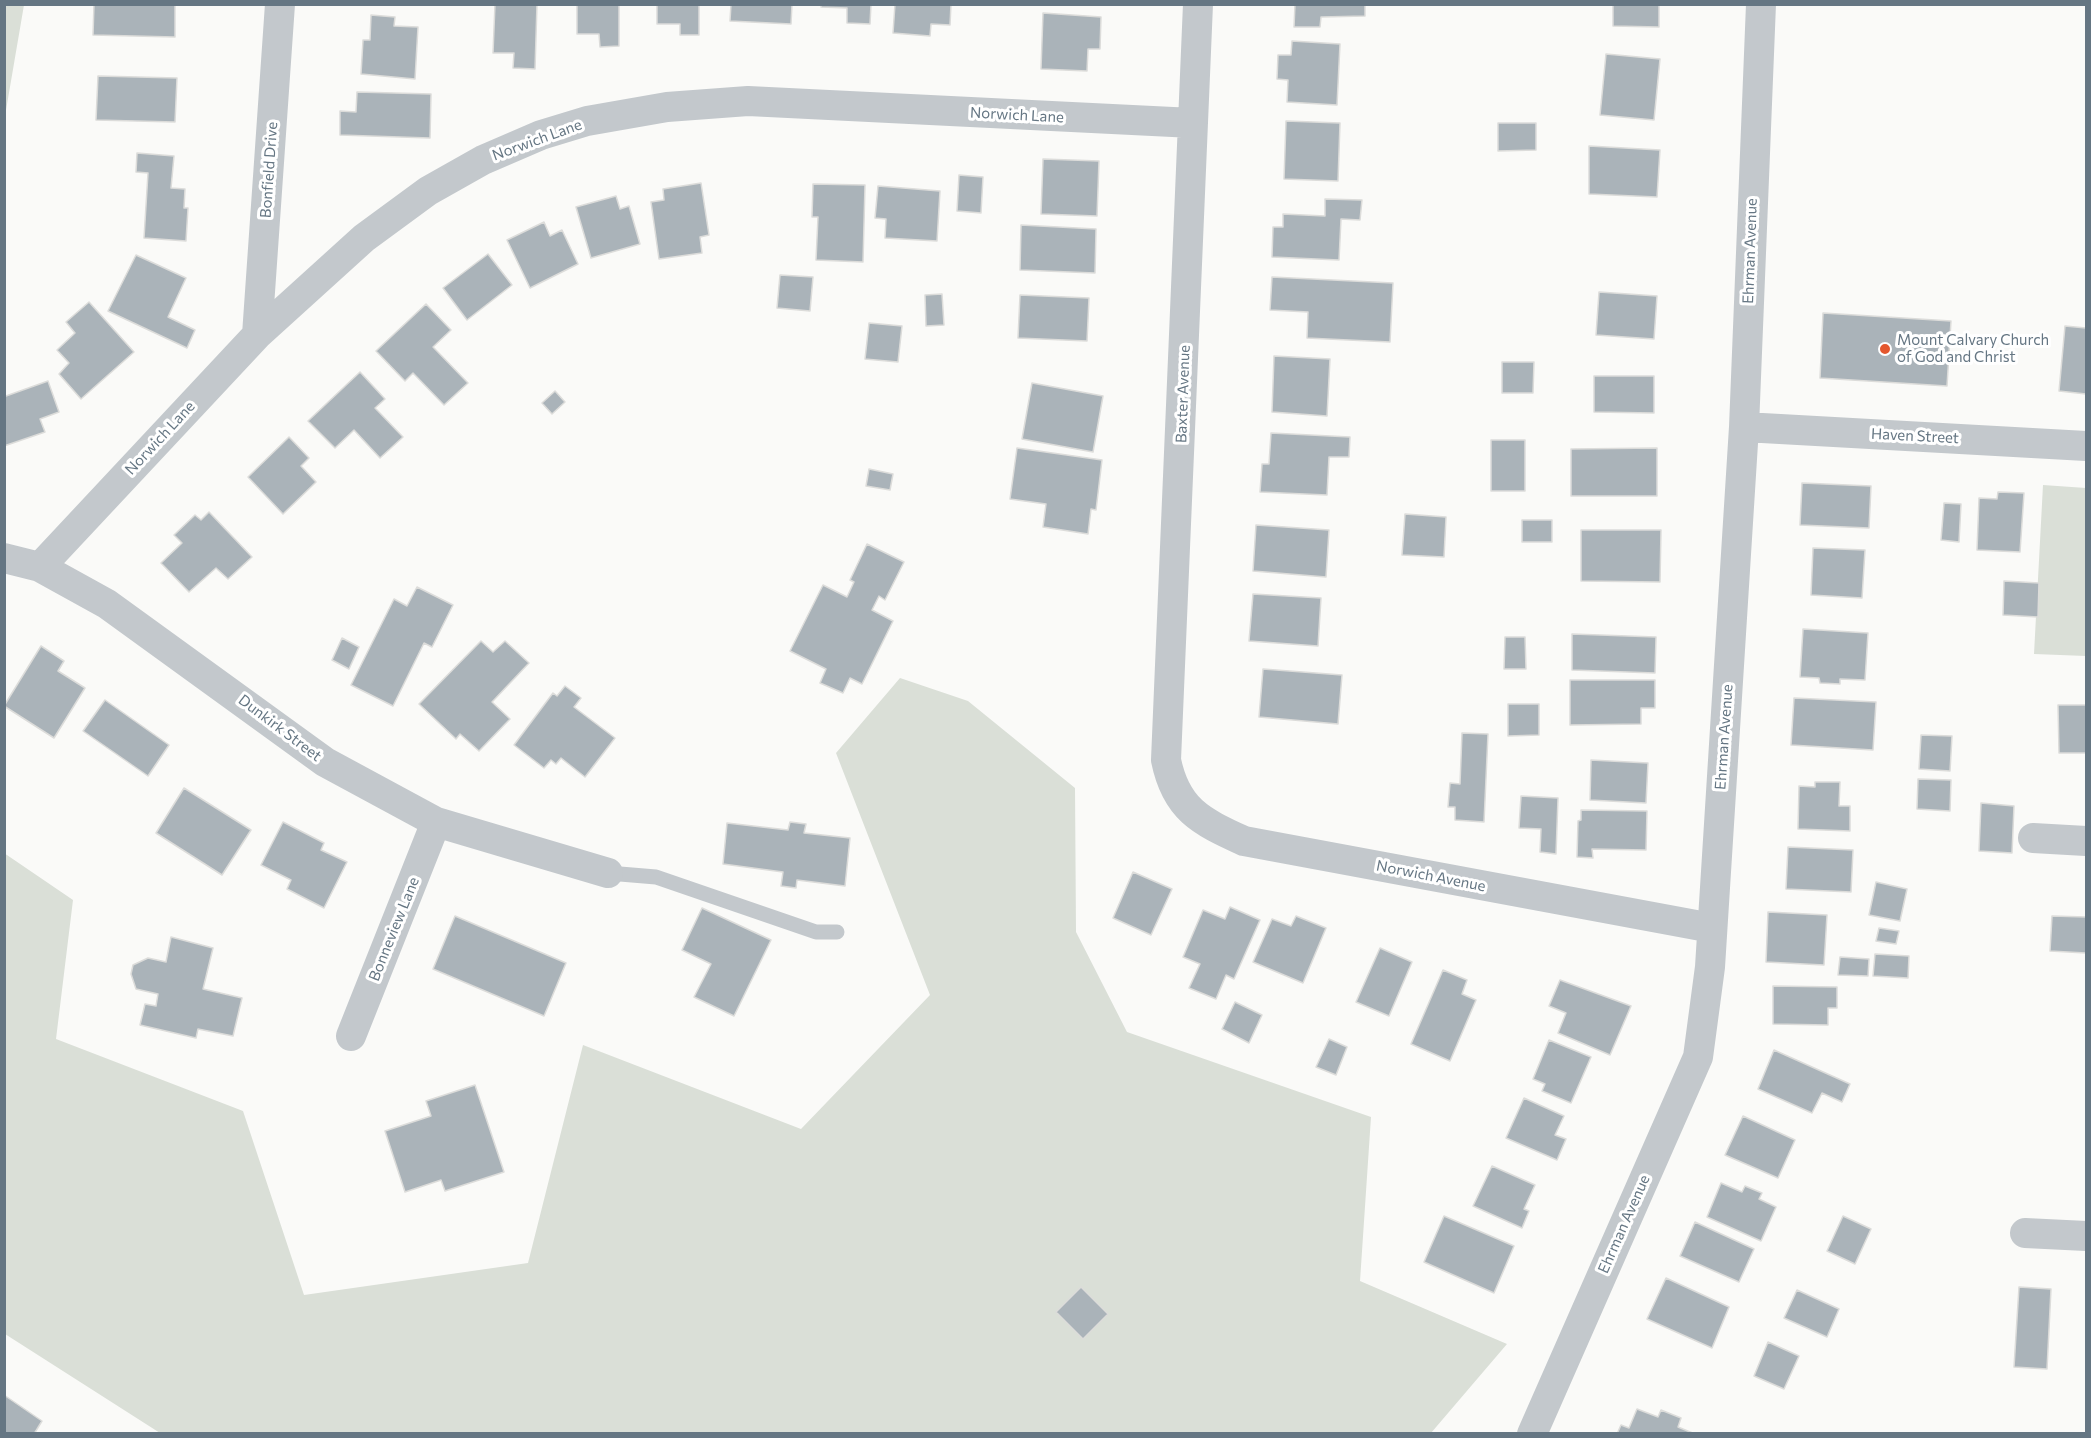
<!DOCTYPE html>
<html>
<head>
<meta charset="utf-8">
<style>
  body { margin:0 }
  #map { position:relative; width:2091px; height:1438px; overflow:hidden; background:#fafaf8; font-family:Commissioner,sans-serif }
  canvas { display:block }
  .frame { position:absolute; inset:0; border:6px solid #657683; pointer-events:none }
</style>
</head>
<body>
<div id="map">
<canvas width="2091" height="1438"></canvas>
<div class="frame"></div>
</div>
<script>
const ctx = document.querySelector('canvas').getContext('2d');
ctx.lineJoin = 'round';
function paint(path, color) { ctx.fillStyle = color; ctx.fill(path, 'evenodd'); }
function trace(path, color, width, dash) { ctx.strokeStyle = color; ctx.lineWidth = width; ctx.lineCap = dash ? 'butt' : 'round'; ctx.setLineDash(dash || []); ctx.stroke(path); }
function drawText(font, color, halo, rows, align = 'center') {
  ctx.font = font + ' Commissioner,sans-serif'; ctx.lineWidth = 6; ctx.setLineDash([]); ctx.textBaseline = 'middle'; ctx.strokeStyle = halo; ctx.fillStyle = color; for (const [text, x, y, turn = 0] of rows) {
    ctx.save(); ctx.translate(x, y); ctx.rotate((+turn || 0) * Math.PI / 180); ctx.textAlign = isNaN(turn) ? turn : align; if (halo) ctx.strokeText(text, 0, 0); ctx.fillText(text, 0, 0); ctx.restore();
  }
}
paint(new Path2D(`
  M5,4l19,1 -19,111 -1,-111z
  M2043,485l43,3v168l-52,-2z
  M900,678l68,23 107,87 1,144 51,100 244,85 -11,164 147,63 -76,89h-1271l-155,-99 -1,-481 69,47 -17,139 187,72 61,184 224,-32 55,-218 218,84 129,-134 -94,-242z`), '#dadfd7');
const building = new Path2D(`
  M94,4h81v33l-82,-2z
  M495,4h42l-2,65 -22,-1 1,-15h-21z
  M577,4h42v42l-19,1 -1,-13h-22z
  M657,4h42v31h-19v-11h-23z
  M731,4h61l-1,20 -61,-3z
  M822,4h49l-1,20 -23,-1v-15l-26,-1z
  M895,4h56l-1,21 -19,-1 -1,12 -37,-3z
  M1295,4h70v12l-44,1 -1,10h-26z
  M1613,4h46v23l-46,-1z
  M1043,13l58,4 -1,32h-12l-1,22 -46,-2z
  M371,15l24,2 -1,9 24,1 -3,52 -54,-5 2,-34h7z
  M1292,41l48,3 -3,61 -50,-3 1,-22 -11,-1 1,-24h13z
  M1606,54l54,5 -6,61 -54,-5z
  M98,76l79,2 -2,44 -79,-2z
  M357,92l74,2 -1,44 -90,-3v-24l16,1z
  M1286,121l54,2 -2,58 -54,-2z
  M1498,123h38v27l-38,1z
  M1589,146l71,4 -3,47 -68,-3z
  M137,153l37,3 -3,32 14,1 -1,19h4l-2,33 -42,-3 4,-65 -12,-1z
  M1043,159l56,2 -2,55 -56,-2z
  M959,175l24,2 -2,36 -24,-2z
  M701,183l8,52 -9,2 2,16 -43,6 -8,-57 13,-2 -1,-11z
  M813,184l52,1 -2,77 -47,-2 2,-43h-6z
  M878,186l62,5 -3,50 -52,-3 1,-19 -11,-1z
  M616,196l4,13 9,-3 11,38 -49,14 -15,-51z
  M1325,199l37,1 -2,20 -19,-1 -2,41 -67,-3 1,-30h10v-13l42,2z
  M544,222l6,14 12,-6 16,34 -48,24 -23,-48z
  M1021,225l75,4 -1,44 -75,-3z
  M488,254l24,31 -45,35 -24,-32z
  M136,255l50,23 -18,39 27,13 -8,18 -79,-37z
  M780,275l33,2 -3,34 -33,-3z
  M1272,277l121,6 -3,59 -83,-4 1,-26 -38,-2z
  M1599,292l58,4 -3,43 -58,-4z
  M942,294l2,31 -18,1 -1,-31z
  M1020,295l69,3 -2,43 -69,-3z
  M89,302l45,50 -53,47 -22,-25 10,-11 -12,-13 18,-17 -9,-11z
  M426,304l25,26 -18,17 35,36 -24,22 -31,-32 -8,8 -29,-30z
  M1823,313l128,8 -4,65 -127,-8z
  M869,323l33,3 -4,36 -33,-3z
  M2065,326l21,2v66l-27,-3z
  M1274,356l56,3 -3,57 -55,-4z
  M1502,362h32l-1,31h-31z
  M360,372l25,27 -10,9 28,29 -23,21 -26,-28 -19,18 -27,-27z
  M1594,376h60v37l-60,-1z
  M48,381l11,31 -19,7 5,13 -41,14v-54l2,4z
  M1032,383l71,13 -10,56 -71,-13z
  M555,391l10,11 -13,12 -10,-11z
  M1271,433l79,4 -1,20h-20l-2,38 -67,-3 2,-28h7z
  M289,437l20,21 -8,8 15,16 -33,32 -35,-37z
  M1491,440h34v51h-34z
  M1017,448l85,12 -6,50 -5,-1 -3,25 -45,-7 3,-23 -36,-5z
  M1657,448v48h-86v-47z
  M869,469l24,5 -3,16 -24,-4z
  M1802,483l69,3 -2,42 -69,-3z
  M1998,492l26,1 -4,59 -43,-2 2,-52 18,1z
  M1944,503l17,1 -2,38 -18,-2z
  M209,512l43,45 -24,22 -12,-11 -27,24 -28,-29 21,-20 -8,-8 21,-20 6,5z
  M1405,514l41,3 -2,40 -42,-2z
  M1522,520h30v22h-30z
  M1256,525l73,5 -3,47 -73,-6z
  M1581,530h80l-1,52 -79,-1z
  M867,544l37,18 -19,38 -6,-4 -7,14 21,11 -31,63 -12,-6 -7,15 -23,-10 6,-14 -36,-18 33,-66 24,12 7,-15 -4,-2z
  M1813,548l52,2 -3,48 -51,-3z
  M2004,581l35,2 -1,34 -35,-2z
  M417,587l36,18 -21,42 -8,-4 -31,63 -42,-21 43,-86 13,7z
  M1253,594l68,4 -3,48 -69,-5z
  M1803,629l65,4 -3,47 -25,-1v5l-20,-1 -1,-5 -19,-1z
  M1572,634l84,3 -1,36 -83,-3z
  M1505,637h20l1,32h-22z
  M342,638l17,9 -10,22 -17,-9z
  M481,641l12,11 12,-11 24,22 -37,39 18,17 -31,32 -19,-17 -4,5 -37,-35z
  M41,646l23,15 -6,10 27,17 -31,50 -50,-32z
  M1263,669l79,6 -4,49 -79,-7z
  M1570,680h85v28h-14v16l-71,1z
  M565,686l16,12 -7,9 41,31 -30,39 -24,-19 -5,6 -5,-4 -7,8 -30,-23 39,-52 4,3z
  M1794,698l82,4 -3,48 -82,-5z
  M105,700l64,45 -21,31 -65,-45z
  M1508,704h31v31l-31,1z
  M2058,705h28v48h-27z
  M1462,733l26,1 -4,88 -29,-2v-13h-7l2,-24 10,1z
  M1921,735l31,1 -2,35 -31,-2z
  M1591,760l57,3 -2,40 -56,-3z
  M1918,779l33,1 -1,31 -33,-2z
  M1815,782h25l-1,24h11v25l-52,-2 1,-43 16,1z
  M184,788l67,42 -29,45 -66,-42z
  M1521,796l37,2 -2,56 -16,-2 1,-23 -22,-1z
  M1981,803l33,3 -2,47 -33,-2z
  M1581,810l66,1 -1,39 -54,-1 1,9 -16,-1 1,-36 3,-1z
  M283,822l41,21 -3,7 26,12 -23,46 -37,-19 4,-9 -30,-15z
  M790,822l16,2 -2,9 46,5 -5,48 -48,-6 -1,8 -15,-2 2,-14 -60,-8 4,-41 61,7z
  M1788,847l65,3 -2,42 -65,-3z
  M1133,872l39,17 -21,46 -38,-17z
  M1876,882l31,7 -7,32 -31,-6z
  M1230,907l30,13 -26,59 -8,-4 -10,24 -27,-11 11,-24 -17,-7 20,-47 22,9z
  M702,908l69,32 -37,76 -40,-19 17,-33 -29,-14z
  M1768,912l59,3 -3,50 -58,-3z
  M455,916l111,47 -22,53 -111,-47z
  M1296,916l30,12 -23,55 -50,-21 19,-43 19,7z
  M2052,916l34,1v36l-36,-2z
  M1879,928l20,3 -3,13 -20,-3z
  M171,937l42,11 -10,41 39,9 -9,38 -35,-7 -2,9 -56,-13 5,-21 11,2 2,-12 -22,-5 -5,-15 2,-9 15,-7 18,4z
  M1380,948l32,14 -23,54 -33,-14z
  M1875,954l34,2 -1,22 -35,-2z
  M1840,957l29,2 -1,17 -30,-1z
  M1443,970l24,10 -5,14 14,6 -26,61 -39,-17z
  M1560,980l71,26 -21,49 -52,-22 8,-20 -17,-7z
  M1773,986l64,1v21h-9v17l-55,-1z
  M1235,1002l27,13 -13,28 -27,-14z
  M1329,1039l18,8 -11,28 -20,-8z
  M1549,1040l42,17 -20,46 -29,-12 3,-7 -12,-5z
  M1774,1050l76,34 -8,18 -20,-9 -10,20 -54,-24z
  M475,1085l29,87 -59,19 -4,-11 -36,12 -20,-61 46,-15 -5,-15z
  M1524,1098l40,18 -9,19 11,4 -9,21 -51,-22z
  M1743,1116l52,24 -17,38 -53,-23z
  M1492,1166l43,19 -11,24 5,2 -7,17 -49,-22z
  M1721,1183l21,9 3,-6 17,7 -3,6 17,8 -15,34 -54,-24z
  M1444,1216l70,30 -20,47 -70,-31z
  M1843,1216l28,13 -16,35 -28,-13z
  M1695,1222l59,27 -15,33 -59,-26z
  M1666,1278l63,29 -17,41 -65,-29z
  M1081,1287l27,27 -25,25 -27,-27z
  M2019,1287l32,2 -4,80 -33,-2z
  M1797,1290l42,19 -12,28 -43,-19z
  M1768,1342l31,14 -15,33 -30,-13z
  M4,1395l38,26 -8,13h-30z
  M1637,1409l21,8 3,-7 20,8 -3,9 17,7h-78l4,-9 8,3z`);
paint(building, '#aab3b9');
trace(building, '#dcdcda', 1.5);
trace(new Path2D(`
  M608,873l48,4 160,55h21`), '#c3c8cc', 15);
trace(new Path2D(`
  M1198,4l-32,756c10,49 34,61 78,81l468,87
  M257,335l23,-331
  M1744,427l342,19
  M4,558l36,9 67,37 218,158 111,60 172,51
  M40,567l217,-232 107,-97 64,-47 55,-31 58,-25 46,-14 80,-14 81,-6 445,22
  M2033,838l53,3
  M351,1036l85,-214
  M2025,1233l61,3
  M1532,1434l166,-377 12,-90 34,-540 17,-423`), '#c3c8cc', 30);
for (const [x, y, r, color] of [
  [1885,349,6,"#e4572e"]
]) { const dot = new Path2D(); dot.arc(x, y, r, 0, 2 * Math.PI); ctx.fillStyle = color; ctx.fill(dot); trace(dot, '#fff', 2); }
drawText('15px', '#657683', '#fff', [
  ["Norwich Lane",1017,115,3],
  ["Norwich Lane",537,140,-20],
  ["Bonfield Drive",269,170,-86],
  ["Ehrman Avenue",1750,251,-88],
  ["Baxter Avenue",1183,394,-88],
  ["Haven Street",1915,436,3],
  ["Norwich Lane",160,438,-47],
  ["Dunkirk Street",280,728,37],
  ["Ehrman Avenue",1724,737,-86],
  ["Norwich Avenue",1431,876,11],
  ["Bonneview Lane",394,929,-68],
  ["Ehrman Avenue",1624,1224,-66]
]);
drawText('15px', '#657683', '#fff', [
  ["Mount Calvary Church",1897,340],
  ["of God and Christ",1897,357]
], 'left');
</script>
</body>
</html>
